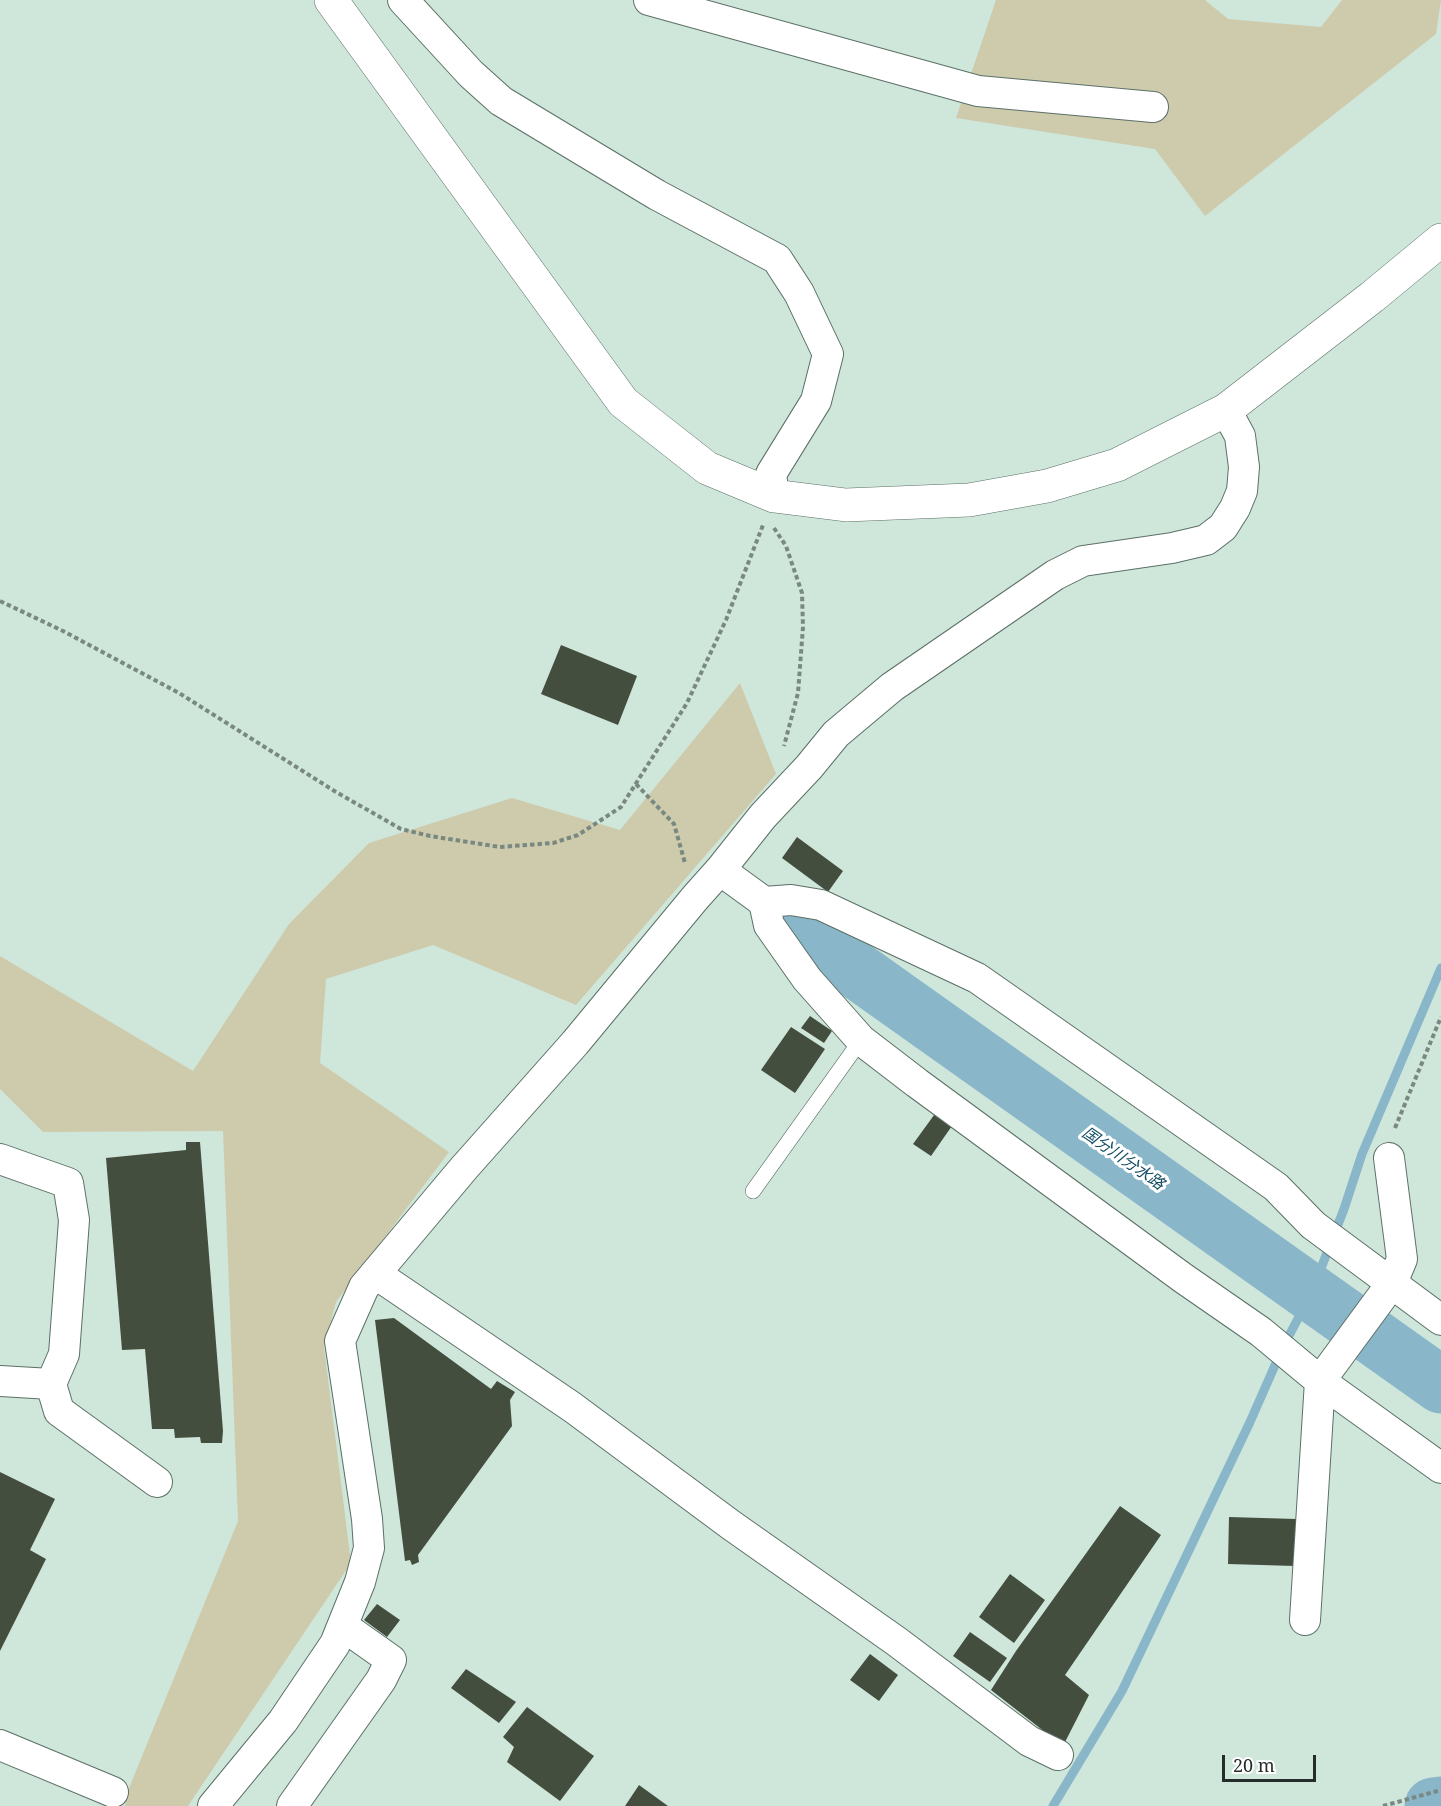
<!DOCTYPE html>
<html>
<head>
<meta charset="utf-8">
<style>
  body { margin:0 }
  #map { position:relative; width:1441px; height:1806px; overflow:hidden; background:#cfe6db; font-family:"Noto Serif",serif }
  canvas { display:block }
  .scale { position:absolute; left:1222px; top:1755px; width:94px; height:27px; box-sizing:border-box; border:3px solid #242d29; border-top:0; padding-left:8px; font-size:18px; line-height:21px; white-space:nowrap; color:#242d29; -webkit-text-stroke:4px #fff; paint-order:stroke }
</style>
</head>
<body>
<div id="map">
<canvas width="1441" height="1806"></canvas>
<div class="scale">20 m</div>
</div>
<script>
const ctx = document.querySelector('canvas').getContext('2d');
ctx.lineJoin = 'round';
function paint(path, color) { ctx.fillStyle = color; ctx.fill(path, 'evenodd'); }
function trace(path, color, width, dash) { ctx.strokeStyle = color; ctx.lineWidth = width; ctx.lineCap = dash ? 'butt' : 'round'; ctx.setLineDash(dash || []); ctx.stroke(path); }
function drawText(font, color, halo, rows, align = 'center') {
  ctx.font = font + ' "Noto Serif","Noto Sans JP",serif'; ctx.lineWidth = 6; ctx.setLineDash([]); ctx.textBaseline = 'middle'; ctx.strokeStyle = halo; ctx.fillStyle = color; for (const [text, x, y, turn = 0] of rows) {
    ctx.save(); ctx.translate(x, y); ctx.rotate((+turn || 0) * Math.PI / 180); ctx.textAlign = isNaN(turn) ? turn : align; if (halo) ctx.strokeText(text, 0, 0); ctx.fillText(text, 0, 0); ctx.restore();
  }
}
paint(new Path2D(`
  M996,0h209l23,19 93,8 21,-27h99l-5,34 -231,182 -50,-67 -199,-31z
  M740,683l36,91 -200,231 -143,-60 -107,34 -6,84 129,89 -113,150 -12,45 27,216 -163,243h-63l2,-13 111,-272 -15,-390 -180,1 -43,-43v-133l193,115 96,-147 80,-81 143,-45 108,32z`), '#cecbad');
trace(new Path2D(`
  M1053,1806l69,-115 128,-269 33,-75 28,-53 33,-85 18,-55 79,-186`), '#8ab6ca', 9);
trace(new Path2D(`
  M804,933l637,452
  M1433,1806l8,-1`), '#8ab6ca', 57);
paint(new Path2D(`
  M561,645l76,31 -19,49 -77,-31z
  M797,837l46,34 -15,21 -46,-34z
  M810,1016l22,15 -8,12 -23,-15z
  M791,1027l34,22 -30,44 -34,-23z
  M937,1111l17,12 -23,33 -18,-12z
  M186,1142h14l23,289 -1,12h-21l-1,-6 -25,1 -1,-9h-22l-7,-80 -23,1 -16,-192 80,-8z
  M394,1318l97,71 6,-8 18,11 -5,8 2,26 -94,129 1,7 -7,3 -2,-5 -5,1 -30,-241z
  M0,1472l55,27 -25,51 16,9 -46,92z
  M1120,1506l41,29 -96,140 24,20 -26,51 -72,-56 25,-39z
  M1229,1517l67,2 -1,47 -67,-2z
  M1010,1574l35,26 -31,43 -35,-26z
  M377,1604l23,16 -13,17 -23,-17z
  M970,1632l37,26 -17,24 -37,-26z
  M870,1654l28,21 -19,26 -29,-21z
  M466,1669l50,33 -17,21 -48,-35z
  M527,1707l67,49 -34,45 -53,-39 7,-15 -11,-10z
  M639,1785l29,21h-43z`), '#444e3e');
const service = new Path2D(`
  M753,1191l108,-151`);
const minor = new Path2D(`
  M403,0l68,74 30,27 156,94 120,64 22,34 29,61 -12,47 -45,73 3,22
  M649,0l329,91 175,16
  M720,870l44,32 27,-2 30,5 156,73 299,209 37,38 128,95
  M764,902l5,23 38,54 54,61 56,43 266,195 78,54 59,49 121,87
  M0,1159l68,24 6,37 -10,134 -13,30
  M376,1274l196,133 159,118 165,116 133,100 29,14
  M0,1381l51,3 8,27 98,71
  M1305,1620l15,-239 72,-98 10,-24 -13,-101
  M0,1745l113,47
  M213,1806l70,-85 52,-77 25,-62 9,-34 -2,-29 -27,-178 24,-54 100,-119 111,-125 120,-145 25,-28 43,-54 46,-49 27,-33 56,-47 163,-112 28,-14 89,-13 34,-8 17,-13 12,-19 7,-17 2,-24 -4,-31 -14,-26
  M292,1806l89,-126 10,-20 -48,-34`);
const tertiary = new Path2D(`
  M331,0l292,402 84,66 67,28 72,9 123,-5 78,-14 70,-21 109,-55 146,-113 69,-57`);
trace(service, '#5b7066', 16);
trace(minor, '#5b7066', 32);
trace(tertiary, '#5b7066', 34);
trace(new Path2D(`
  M774,528l12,18 16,47 1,34 -5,66 -14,53
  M0,601l63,30 116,62 157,99 65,37 29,7 70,11 53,-4 25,-8 43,-28 66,-104 39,-83 37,-95
  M636,784l38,40 11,39
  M1395,1128l46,-111
  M1383,1806l58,-16`), '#798981', 4, [4.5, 3]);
trace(service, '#fff', 15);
trace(minor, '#fff', 30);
trace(tertiary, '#fff', 33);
drawText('italic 16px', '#124d63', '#fff', [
  ["国分川分水路",1123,1159,35]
]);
</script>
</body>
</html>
